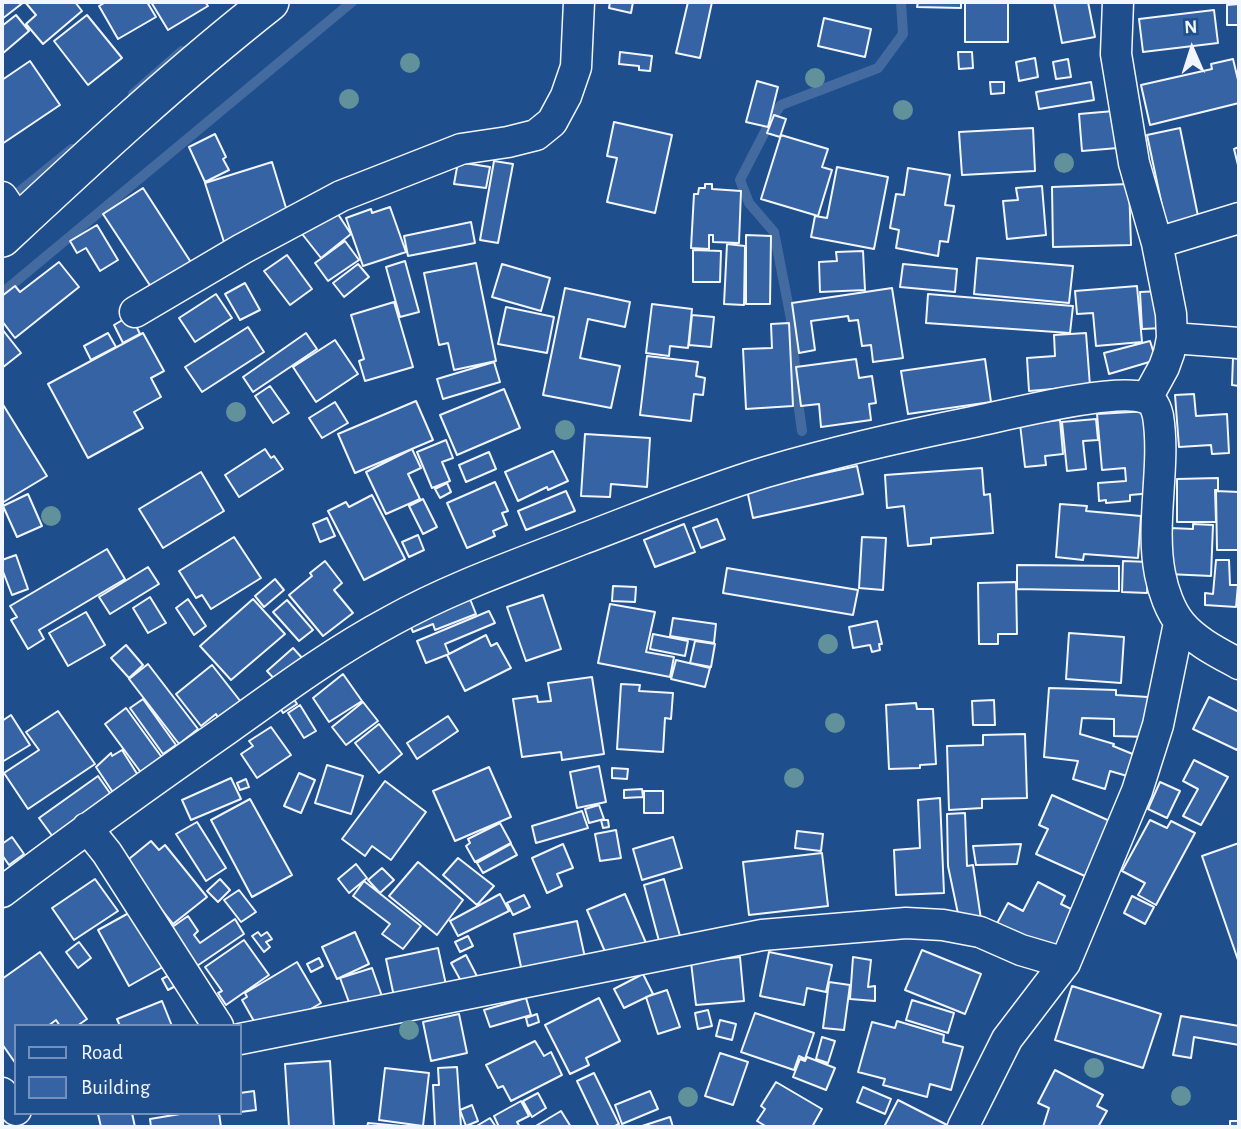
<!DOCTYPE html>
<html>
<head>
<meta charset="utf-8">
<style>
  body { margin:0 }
  #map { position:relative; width:1241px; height:1129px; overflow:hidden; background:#1f4e8c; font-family:"Alegreya Sans",sans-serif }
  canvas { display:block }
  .frame { position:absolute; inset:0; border:4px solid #f2f6ff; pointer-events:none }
  .legend { position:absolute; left:14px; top:1024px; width:228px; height:91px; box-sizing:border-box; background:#1f4e8c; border:2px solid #7391ba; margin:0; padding:9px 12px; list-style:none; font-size:21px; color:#f2f6ff }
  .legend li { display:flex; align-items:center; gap:14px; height:35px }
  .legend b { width:35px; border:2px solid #7391ba }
  .north { position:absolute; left:1157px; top:14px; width:70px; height:70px; -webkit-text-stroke:5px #1f4e8c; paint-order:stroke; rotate:357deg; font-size:19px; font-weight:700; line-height:28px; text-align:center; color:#f2f6ff }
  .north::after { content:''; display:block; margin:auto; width:24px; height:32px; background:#f2f6ff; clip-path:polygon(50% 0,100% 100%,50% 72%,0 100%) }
</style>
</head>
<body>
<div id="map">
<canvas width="1241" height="1129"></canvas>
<div class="frame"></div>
<ul class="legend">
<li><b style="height:9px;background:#1f4e8c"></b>Road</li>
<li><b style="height:19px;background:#3563a3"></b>Building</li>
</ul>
<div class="north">N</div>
</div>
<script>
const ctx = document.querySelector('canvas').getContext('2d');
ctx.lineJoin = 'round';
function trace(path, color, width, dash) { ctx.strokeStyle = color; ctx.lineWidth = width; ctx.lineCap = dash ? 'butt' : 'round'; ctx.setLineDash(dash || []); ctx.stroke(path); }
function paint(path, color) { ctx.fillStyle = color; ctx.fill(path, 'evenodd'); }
trace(new Path2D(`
  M133,94l49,-43
  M8,201l64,-52
  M2,293l350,-291
  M802,431l-4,-29 -7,-83 -17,-87 -25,-29 -9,-23 33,-64 8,-11 97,-37 25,-34 -2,-32`), '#446ba0', 10);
const building = new Path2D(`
  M2,2h22l-22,17z
  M25,2h50l7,9 -39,33 -17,-20 10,-9z
  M106,2h41l9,15 -38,22 -19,-33z
  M151,2h54l3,4 -40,24z
  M610,2h23l-2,11 -22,-5z
  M688,2h24l-12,56 -24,-5z
  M918,2h43v6l-44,-1z
  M965,2h43v40h-43z
  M1054,2h34l7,35 -33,6z
  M1239,4v21h-12v-20z
  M1214,10l4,33 -75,9 -4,-33z
  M16,15l13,16 -27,23v-28z
  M87,15l35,43 -34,27 -34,-44z
  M824,18l47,11 -6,28 -47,-11z
  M620,52l32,4 -2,15 -11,-1v-4l-20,-2z
  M958,52h14l1,16 -14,1z
  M1035,58l3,19 -19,4 -3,-19z
  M1068,59l3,18 -15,2 -3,-17z
  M1233,59l6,25v19l-89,22 -9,-40 71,-16 -1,-5z
  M30,61l30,44 -58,39v-64z
  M757,81l21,6 -10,40 -22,-5z
  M990,82h14v11l-13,1z
  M1091,82l3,18 -55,9 -3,-17z
  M1114,111l4,37 -36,3 -3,-37z
  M774,115l12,4 -6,18 -13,-4z
  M614,122l58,13 -17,78 -48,-11 10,-44 -10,-2z
  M1033,128l2,43 -73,4 -3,-43z
  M1180,128l18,88 -36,21 2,-22 -17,-80z
  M215,134l11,23 -3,2 6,11 -24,12 -16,-35z
  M781,135l47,14 -6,18 10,3 -14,46 -57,-17z
  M1239,147v22l-5,-20z
  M494,161l19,3 -15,79 -18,-3z
  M272,162l18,59 -66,21 -19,-59z
  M458,162l32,5 -4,21 -32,-4z
  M837,167l51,10 -14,72 -63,-12 4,-21 12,2z
  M908,168l42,7 -5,30 9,1 -6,36 -8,-1 -2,15 -42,-8 3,-18 -9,-2 6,-34 8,1z
  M705,184h7v5l29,2 -2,52 -26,-1v-7h-4v14l-18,-1 3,-54h4l1,-6h6z
  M1129,184l2,61 -78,2 -1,-60z
  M1042,186l4,49 -39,4 -4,-38 15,-1 -2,-12z
  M143,188l51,79 -39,26 -52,-79z
  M332,205l19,29 -30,24 -22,-28z
  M390,207l16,45 -43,14 -17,-48 25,-9 1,4z
  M471,222l4,21 -67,13 -4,-20z
  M97,225l21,35 -18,11 -14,-23 -9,5 -7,-12z
  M746,235l25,1 -1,68h-24z
  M345,241l14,19 -31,21 -13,-18z
  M727,244l18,2 -1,59 -20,-1z
  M693,250l28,1 -1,31h-27z
  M863,251l2,39 -45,2 -1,-30 18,-1 -1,-9z
  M287,255l25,34 -22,16 -26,-34z
  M977,258l96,8 -4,37 -95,-9z
  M405,261l14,51 -19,5 -14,-50z
  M59,262l20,25 -64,51 -13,-17v-25l13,-10 5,6z
  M476,263l20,98 -42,9 -6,-27 -9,2 -15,-72z
  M358,264l11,13 -25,20 -11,-14z
  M502,264l48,14 -9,33 -49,-14z
  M903,264l54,5 -2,23 -55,-5z
  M245,283l15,27 -20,10 -15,-26z
  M1137,286l5,56 -46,4 -3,-33 -16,1 -2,-23z
  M565,288l65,14 -5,25 -37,-8 -8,39 40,8 -9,42 -68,-13z
  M892,288l11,70 -30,4 -2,-17 -9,1 -4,-26 -9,1 -1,-5 -37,5 4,29 -16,3 -7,-50z
  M1162,291l1,37 -21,1 -2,-37z
  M216,294l16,24 -37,24 -16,-24z
  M928,294l145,12 -3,27 -144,-10z
  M394,302l19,65 -48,14 -6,-20 5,-2 -13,-44z
  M652,304l40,5 -4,39 -18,-2 -1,10 -23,-3z
  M506,307l48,10 -7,36 -49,-9z
  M131,315l9,19 -17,9 -9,-18z
  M692,315l22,2 -3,30 -22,-2z
  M789,323l4,83 -47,3 -3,-60 29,-1 -1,-24z
  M248,327l16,25 -62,40 -17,-25z
  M2,329l19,24 -19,15z
  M108,333l8,14 -25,13 -7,-14z
  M143,333l21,38 -13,7 10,19 -27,15 9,16 -55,30 -40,-74z
  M306,333l11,16 -64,43 -10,-15z
  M1086,333l4,53 -61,5 -2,-33 28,-2 -1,-21z
  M335,340l23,34 -42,28 -23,-35z
  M1150,341l6,19 -47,14 -5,-21z
  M647,356l51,6 -2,14 9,2 -2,17 -9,-1 -3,27 -51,-6z
  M1233,358l6,1v27l-7,-1z
  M856,359l3,19 13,-2 4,27 -7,1 2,16 -50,7 -2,-23 -18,2 -5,-39z
  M985,359l6,43 -83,12 -7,-43z
  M494,362l6,20 -57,17 -6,-20z
  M270,386l19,27 -16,10 -18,-27z
  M504,389l16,39 -63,27 -17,-40z
  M1194,394l2,22 31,-2 2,39 -17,1 -1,-9 -32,2 -4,-52z
  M416,401l17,39 -78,33 -17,-39z
  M335,402l13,21 -26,15 -13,-20z
  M2,403l45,73 -45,27z
  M1148,411l5,82 -23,2v6l-24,2v-3l-7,1 -1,-18 28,-2 -1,-13 -23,2 -5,-56z
  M1096,419l2,21 -15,1 3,28 -19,2 -5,-49z
  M1060,420l3,34 -18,2 1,9 -21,2 -5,-43z
  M585,434l65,4 -3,49 -36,-3 -1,13 -29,-1z
  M446,440l7,18 -11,4 8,19 -18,7 -15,-36z
  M265,449l6,9 3,-2 9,13 -44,28 -14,-22z
  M412,449l9,19 -13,6 12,25 -34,15 -20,-42z
  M553,451l15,30 -20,9 -1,-3 -29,14 -13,-29z
  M489,452l7,17 -30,13 -7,-17z
  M857,466l6,28 -110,24 -6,-28z
  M982,468l2,27 6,-1 3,39 -62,5v6l-23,2 -4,-40 -17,2 -2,-33z
  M201,472l23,39 -61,37 -24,-39z
  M1218,478v12h-3l1,32h-39v-43z
  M495,482l13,29 -6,2 5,12 -14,6 2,5 -28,12 -20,-45z
  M447,483l4,9 -11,6 -5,-9z
  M566,491l9,20 -49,19 -8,-19z
  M1216,491l23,1v58h-22z
  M28,494l14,32 -25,11 -14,-31z
  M372,495l33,64 -41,21 -36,-69 18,-9 3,5z
  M423,499l14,28 -14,7 -14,-28z
  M1060,504l27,2 -1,5 55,5 -3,42 -54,-4 -1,6 -27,-3z
  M327,518l8,18 -15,6 -7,-18z
  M717,519l8,20 -24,9 -8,-20z
  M684,524l11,28 -40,15 -11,-27z
  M1193,524l20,1 -2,51 -43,-2 2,-46 23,1z
  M418,535l6,15 -15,7 -7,-15z
  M234,537l27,41 -50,31 -9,-14 -6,3 -17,-27z
  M862,537l24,1 -3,52 -24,-2z
  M107,549l18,30 -86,51 5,9 -16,10 -17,-29 6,-3 -7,-11z
  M16,555l12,34 -16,6 -10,-26v-9z
  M1216,560h13l1,25h8l-2,22 -31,-2v-12l8,1z
  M325,561l17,22 -8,7 19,23 -30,23 -34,-41 23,-19 -2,-3z
  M1123,561l26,1 -2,31 -25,-1z
  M1017,565l102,1v25l-102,-2z
  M148,567l11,17 -49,30 -11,-17z
  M727,568l131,22 -5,25 -130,-22z
  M275,579l9,11 -20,17 -9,-11z
  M1016,582l1,52h-19v10h-19l-1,-61z
  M613,586l23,1 -1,15 -23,-1z
  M468,594l8,20 -41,16 -2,-6 -20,8 -6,-14z
  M543,595l18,54 -35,12 -19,-54z
  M150,597l16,26 -18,10 -15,-25z
  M188,599l18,27 -12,9 -18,-27z
  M253,599l32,35 -54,46 -31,-34z
  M287,600l26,30 -14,11 -26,-29z
  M610,604l45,8 -9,40 28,5 -4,20 -72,-14z
  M489,611l6,12 -50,21 4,10 -23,9 -9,-22z
  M86,612l19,33 -37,21 -19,-33z
  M673,618l43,6 -2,19 -44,-7z
  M877,621l5,23h-3l1,6 -8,2 -2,-7 -17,3 -4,-21z
  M1069,633l55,4 -3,46 -55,-4z
  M653,634l35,7 -3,15 -35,-7z
  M486,635l5,11 6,-3 14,25 -46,23 -18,-36z
  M695,641l20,3 -4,23 -21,-4z
  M126,645l17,20 -14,13 -18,-20z
  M293,648l11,12 -26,23 -11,-12z
  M676,660l34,8 -5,19 -34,-8z
  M148,664l50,65 -19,15 -50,-65z
  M212,665l29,37 -22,18 -3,-6 -15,12 -25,-32z
  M343,674l19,27 -33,21 -16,-24z
  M592,677l12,77 -42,6 -1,-8 -39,5 -9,-58 24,-3 1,6 13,-1 -3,-18z
  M621,684l19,1 -1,6 34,2 -2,26 -6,-1 -2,34 -46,-3z
  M1049,688l67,2v5l32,2v40l-34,-1v-17l-32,-1 -2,16 34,10 -1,2 27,11 -6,21 -24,-7 -5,18 -32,-10 5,-18 -34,-4z
  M292,696l5,8 -14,9 -5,-8z
  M1209,697l30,15v33l-2,5 -44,-21z
  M143,699l33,46 -13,9 -33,-46z
  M994,700l1,25h-22l-1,-24z
  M363,702l15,19 -32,24 -14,-18z
  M916,703l1,6h16l3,55 -16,1v3l-31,1 -3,-64z
  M300,705l16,26 -12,7 -16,-25z
  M126,708l40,55 -21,15 -40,-54z
  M58,711l37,53 -67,45 -24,-36 35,-23 -13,-18z
  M11,715l19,30 -28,17v-41z
  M448,716l10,15 -41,28 -10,-16z
  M379,724l23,30 -23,19 -24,-30z
  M271,727l20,28 -34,23 -16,-24 12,-8 -4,-5z
  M1025,734l2,64 -45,1v9l-33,2 -2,-64 36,-1v-10z
  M122,750l19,30 -25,17 -20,-30 15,-14 1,3z
  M1194,760l34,17 -27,48 -18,-9 15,-27 -15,-8z
  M327,765l36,11 -12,38 -36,-11z
  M599,766l7,36 -29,6 -7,-36z
  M489,767l22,50 -56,24 -22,-50z
  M612,768l16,1 -1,10 -15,-1z
  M299,773l16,7 -14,33 -17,-7z
  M98,776l14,20 -59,41 -14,-19z
  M231,778l10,21 -50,21 -9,-20z
  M246,779l3,8 -9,3 -3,-7z
  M385,781l41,31 -35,48 -19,-14 -7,10 -23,-17z
  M1160,782l20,9 -13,27 -19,-9z
  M642,789l1,8 -19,1v-8z
  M644,791h19v22h-19z
  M1052,795l60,27 -25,55 -51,-23 12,-25 -9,-4z
  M940,798l4,95 -48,2 -2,-45 26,-2 -2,-48z
  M250,799l42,76 -40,22 -41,-77z
  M599,805l5,14 -15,4 -4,-14z
  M582,811l6,17 -52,15 -4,-17z
  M965,813l2,53 6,-1 9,61 -21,2 -13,-62 -1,-52z
  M601,820h7l1,7 -6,1z
  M1150,820l17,8 4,-7 24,12 -39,72 -18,-10 7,-12 -23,-12z
  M197,822l29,46 -20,13 -30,-47z
  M500,823l11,20 -36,19 -9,-16 4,-3 -2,-4z
  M616,830l5,28 -21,3 -5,-27z
  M797,831l26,3 -2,17 -26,-3z
  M12,837l12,17 -15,11 -7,-10v-11z
  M673,837l9,31 -40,12 -9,-31z
  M151,841l8,9 6,-5 42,52 -34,27 -49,-61z
  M1239,843v117h-1l-36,-104z
  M511,844l6,11 -34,18 -6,-10z
  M563,844l10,24 -16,6 5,12 -15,7 -15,-35z
  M1021,844l-4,20 -41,1 -3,-19z
  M822,853l6,53 -79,9 -6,-53z
  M458,858l36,28 -17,19 -34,-30z
  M418,862l45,38 -26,35 -48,-39z
  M356,864l11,14 -18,15 -11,-14z
  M382,868l12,12 -14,13 -12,-13z
  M95,879l23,32 -44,29 -22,-32z
  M220,879l10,11 -12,12 -11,-11z
  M664,879l16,57 -21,5 -15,-56z
  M364,881l57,45 -18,23 -21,-15 8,-10 -37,-28z
  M1038,882l27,14 -4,8 18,9 -25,45 -59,-31 13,-24 15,8z
  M239,890l17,22 -15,10 -17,-22z
  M500,894l9,17 -51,25 -8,-15z
  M625,894l21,49 -40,11 -19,-44z
  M524,895l6,12 -17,8 -6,-12z
  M1132,896l22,11 -9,17 -21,-11z
  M136,909l32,55 -39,22 -31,-56z
  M188,916l10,15 -4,4 6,8 35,-24 9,15 -50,34 -26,-38z
  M577,921l10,46 -63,14 -10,-47z
  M258,932l3,4 6,-4 5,7 -6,3 4,5 -6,5 -12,-16z
  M355,932l14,32 -32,15 -15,-32z
  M468,936l5,10 -13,6 -5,-10z
  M244,940l25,35 -43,30 -8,-12 4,-2 -17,-24z
  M79,942l12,16 -13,10 -12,-16z
  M438,948l10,46 -52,12 -10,-47z
  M922,950l59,24 -16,40 -60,-24z
  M40,952l47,67 -10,7h-17l-4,-6 -8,6h-32v38l-14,-20v-65z
  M769,952l63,13 -6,27 -19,-4 -3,17 -44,-9z
  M466,955l14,27 -14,8 -15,-27z
  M740,957l4,44 -48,4 -5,-43z
  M853,957l18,3 -3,27 7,-1v15l-25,-2z
  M319,958l4,8 -12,6 -4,-8z
  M297,962l24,41 -51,30 -8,-14 -7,4 -13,-23 5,-3 -2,-4z
  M372,968l12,34 -31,11 -13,-35z
  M175,972l6,11 -13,7 -6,-11z
  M643,974l10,20 -29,14 -10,-19z
  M829,982l21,3 -6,45 -21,-2z
  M1072,986l89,28 -18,54 -88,-28z
  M667,990l13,37 -22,7 -12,-37z
  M526,998l5,17 -41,12 -6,-17z
  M599,998l21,43 -34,17 3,7 -19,9 -25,-49z
  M912,1000l42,13 -6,20 -42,-13z
  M162,1001l10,25h-52l-3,-7z
  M708,1010l4,16 -14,3 -3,-16z
  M755,1013l59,20 -9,26 -6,-3 -5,14 -53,-18z
  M459,1014l8,39 -36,8 -8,-39z
  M537,1014l2,8 -11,4 -2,-8z
  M1181,1016l58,10v19l-45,-8 -3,21 -18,-3z
  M720,1020l16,4 -4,16 -16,-4z
  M897,1021l47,14 -1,7 20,5 -12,43 -21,-6 -3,13 -44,-12 2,-6 -27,-7 14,-50 23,6z
  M822,1037l13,4 -7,22 -12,-4z
  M535,1041l9,15 7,-4 11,23 -51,26 -8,-15 -5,2 -12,-23z
  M720,1053l28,9 -15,43 -28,-9z
  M807,1057l28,11 -9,22 -33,-13 7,-18 5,2z
  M330,1061l4,66h-45l-4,-63z
  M457,1067l4,60h-26l-2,-42h6l-1,-17z
  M385,1068l44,5 -6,53 -44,-6z
  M1055,1070l48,25 -6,11 10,5 -9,16h-55l6,-19 -11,-5z
  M594,1073l25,51 -6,3h-14l-22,-46z
  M776,1082l46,27 -10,18h-45l-10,-6 8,-12 -4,-3z
  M863,1087l28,12 -6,15 -28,-12z
  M254,1091l2,19 -16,2v-19z
  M650,1091l8,18 -36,15 -7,-19z
  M538,1093l8,15 -14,9 -9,-16z
  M898,1100l53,27h-67z
  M521,1101l8,15 -12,6 3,5h-21l-5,-11z
  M472,1105l6,16 -12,5 -6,-16z
  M561,1111l10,16h-37z
  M2,1113l11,14h-11z
  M132,1113l3,14h-34l-3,-13z
  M186,1113h33l2,14h-70l-1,-8z
  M670,1117l3,10h-34z
  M490,1118l6,9h-21z
  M1230,1121h9v6h-9z
  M368,1123l44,4h-45z`);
paint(building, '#3563a3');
trace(building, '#f2f6ff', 2);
const minor = new Path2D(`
  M1118,2l-2,52 18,109 23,80 14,71 1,24 -3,15 -5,14 -17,31
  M2,197l17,25
  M1157,243l82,-25
  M135,312l107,-63 99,-53 120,-47 47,-7 28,-7 16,-13 14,-26 10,-29 3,-65
  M1172,338l67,5
  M87,828l20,25 111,173
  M2,892c73,-55 148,-109 224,-162 53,-38 107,-78 165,-109 59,-33 125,-56 189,-81 61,-23 123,-49 186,-68 68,-20 137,-36 207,-50 34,-7 143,-35 172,-24 8,2 11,9 13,18 8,50 -8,107 2,158 3,16 10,37 21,50 15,18 38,29 58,40
  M240,1039l522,-104 144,-12 37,2 37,7 41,18 44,13
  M2,1093l14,17
  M963,1127l44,-88 58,-76 72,-172 21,-66 21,-102`);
const tertiary = new Path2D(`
  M2,238c87,-81 174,-162 268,-236`);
trace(minor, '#f2f6ff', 33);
trace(tertiary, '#f2f6ff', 40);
trace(minor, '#1f4e8c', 30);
trace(tertiary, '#1f4e8c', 37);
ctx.fillStyle = '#61919a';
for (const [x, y] of [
  [410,63],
  [815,78],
  [349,99],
  [903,110],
  [1064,163],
  [236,412],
  [565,430],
  [51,516],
  [828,644],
  [835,723],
  [794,778],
  [409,1030],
  [1094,1068],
  [1181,1096],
  [688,1097]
]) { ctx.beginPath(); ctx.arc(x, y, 10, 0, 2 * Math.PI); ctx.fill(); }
</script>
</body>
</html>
